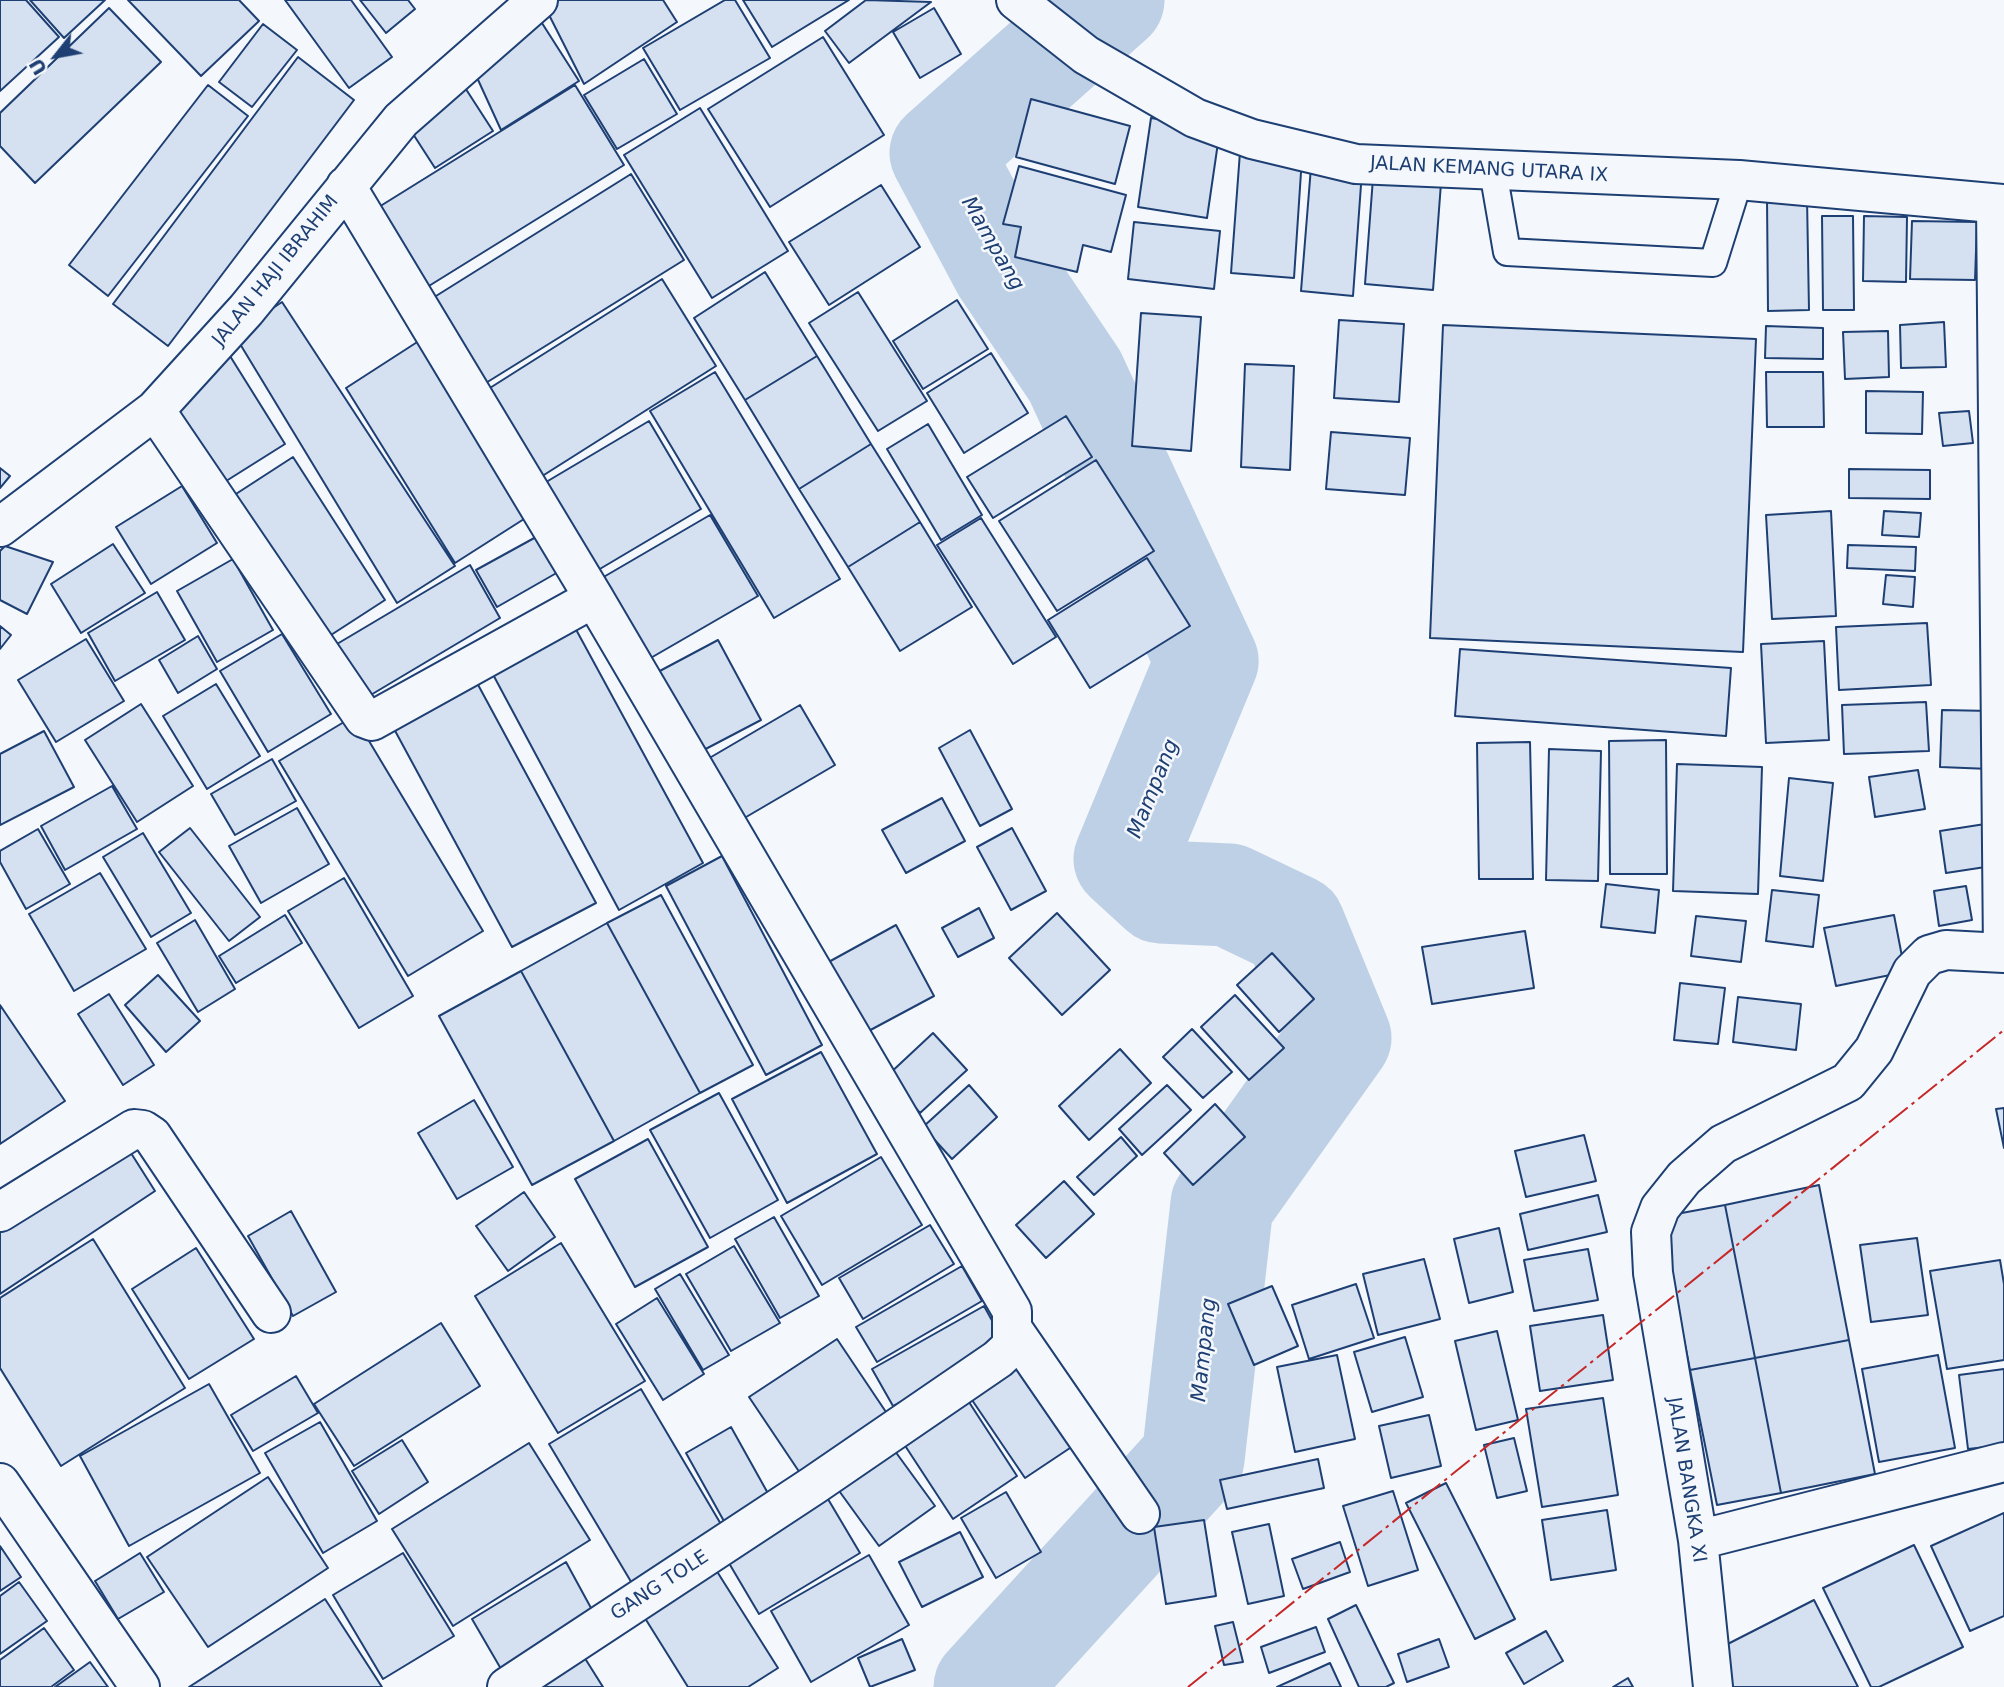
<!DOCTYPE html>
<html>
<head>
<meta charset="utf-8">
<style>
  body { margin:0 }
  #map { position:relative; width:2004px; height:1687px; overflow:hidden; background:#f4f7fb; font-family:"DejaVu Sans",sans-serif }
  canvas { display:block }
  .north { position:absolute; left:21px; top:21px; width:70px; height:70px; -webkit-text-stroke:5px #f4f7fb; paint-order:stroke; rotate:239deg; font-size:19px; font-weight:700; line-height:28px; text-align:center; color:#1d3f73 }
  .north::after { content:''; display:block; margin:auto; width:24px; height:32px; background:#1d3f73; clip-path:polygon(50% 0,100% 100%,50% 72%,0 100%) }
</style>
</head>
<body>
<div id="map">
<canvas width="2004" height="1687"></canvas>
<div class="north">U</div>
</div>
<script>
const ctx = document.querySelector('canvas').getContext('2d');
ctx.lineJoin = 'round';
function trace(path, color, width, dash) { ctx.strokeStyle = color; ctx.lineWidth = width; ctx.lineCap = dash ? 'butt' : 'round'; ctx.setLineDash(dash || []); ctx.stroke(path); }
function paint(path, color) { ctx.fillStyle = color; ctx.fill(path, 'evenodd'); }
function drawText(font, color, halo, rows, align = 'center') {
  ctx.font = font + ' "DejaVu Sans",sans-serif'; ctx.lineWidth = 5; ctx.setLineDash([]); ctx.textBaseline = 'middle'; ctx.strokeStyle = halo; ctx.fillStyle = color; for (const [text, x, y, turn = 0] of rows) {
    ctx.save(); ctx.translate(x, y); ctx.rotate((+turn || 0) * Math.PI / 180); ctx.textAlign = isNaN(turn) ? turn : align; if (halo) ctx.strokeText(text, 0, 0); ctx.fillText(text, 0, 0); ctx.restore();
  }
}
trace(new Path2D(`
  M985,1687l208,-228 29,-255 118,-166 -46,-112 -65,-31 -68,-3 -36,-33 82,-198 -132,-285 -72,-107 -62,-116 172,-153`), '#bed0e5', 103);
const building = new Path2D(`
  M0,0h26l33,37 -59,54z
  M30,0h75l-41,38z
  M128,0h111l20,21 -58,55z
  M285,0h66l41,57 -43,31z
  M360,0h48l7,9 -29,24z
  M551,0h112l14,22 -93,62 -40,-79z
  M725,0h10l35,58 -90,52 -37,-62z
  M743,0h106l-77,47z
  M866,0l65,2 -82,61 -24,-32z
  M109,8l52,54 -126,121 -35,-37v-33z
  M934,8l27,46 -41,24 -27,-46z
  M533,9l46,72 -78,49 -27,-59z
  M263,24l34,26 -45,57 -33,-25z
  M823,37l61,98 -114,72 -62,-98z
  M298,57l56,43 -186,246 -55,-42z
  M644,59l33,55 -60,35 -33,-54z
  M462,83l31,48 -58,37 -31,-48z
  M208,85l40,31 -140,180 -39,-31z
  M575,85l49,80 -200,124 -50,-79z
  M1031,99l99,27 -15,58 -99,-27z
  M700,108l88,143 -76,47 -88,-143z
  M1151,118l69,11 -13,89 -69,-11z
  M1240,152l62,5 -8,121 -63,-5z
  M1019,166l107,29 -15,57 -28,-7 -6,27 -62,-15 6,-30 -18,-3z
  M1311,167l51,4 -9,125 -52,-5z
  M631,174l53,86 -203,126 -53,-85z
  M1373,178l68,5 -8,107 -68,-6z
  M881,185l39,62 -91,58 -40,-63z
  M1807,198l2,112 -41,1 -1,-112z
  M1822,216h31l1,94h-31z
  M1864,216l43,1 -1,65 -43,-1z
  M1912,221l65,1 -2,58 -65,-1z
  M1134,222l86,9 -6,58 -86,-10z
  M765,272l52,84 -72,44 -51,-82z
  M662,279l54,87 -180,114 -54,-87z
  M858,292l69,109 -49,30 -69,-108z
  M957,300l31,49 -65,40 -30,-48z
  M282,302l173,264 -58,37 -163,-269z
  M1141,313l60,4 -10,134 -59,-5z
  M1339,320l65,4 -5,78 -65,-4z
  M1944,322l2,45 -45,1 -1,-43z
  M1443,325l313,14 -13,313 -313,-14z
  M1766,326l57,2v31l-58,-1z
  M1888,331l1,46 -44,2 -2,-47z
  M425,337l110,175 -80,51 -109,-175z
  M225,348l60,96 -70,44 -46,-77z
  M991,353l37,60 -64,40 -37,-60z
  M817,356l54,88 -72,45 -54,-89z
  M1245,364l49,2 -4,104 -49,-3z
  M715,372l125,207 -66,39 -124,-207z
  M1766,372h57l1,55h-57z
  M1866,391l57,1 -1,42 -56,-1z
  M1969,411l4,32 -30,3 -4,-33z
  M1066,416l26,41 -99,61 -26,-41z
  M649,421l52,88 -113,67 -52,-88z
  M928,424l54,91 -41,25 -54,-91z
  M1331,432l79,6 -5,57 -79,-6z
  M871,444l49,78 -72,45 -49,-78z
  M293,457l92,143 -71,46 -92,-143z
  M1096,460l58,91 -97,60 -58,-90z
  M0,468l10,8 -10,12z
  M1849,469l81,1v29l-81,-1z
  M182,486l35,57 -66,41 -35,-57z
  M1831,511l5,105 -64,3 -6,-104z
  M1884,511l37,2 -2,24 -37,-2z
  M710,515l48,81 -116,67 -47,-81z
  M981,518l75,119 -43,27 -76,-119z
  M920,522l52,85 -72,44 -52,-84z
  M547,531l20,36 -70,40 -21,-37z
  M113,544l32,49 -64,40 -30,-49z
  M1848,545l68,2 -1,24 -68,-3z
  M5,546l48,16 -26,52 -27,-14v-49z
  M1147,558l43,68 -100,62 -42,-68z
  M233,559l40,71 -56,32 -40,-71z
  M470,565l30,53 -131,78 -32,-52z
  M1886,575l29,2 -2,30 -30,-3z
  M157,592l28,48 -70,41 -27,-48z
  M1927,623l4,62 -92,5 -3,-63z
  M573,624l130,239 -84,47 -130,-243z
  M0,626l11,9 -11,14z
  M282,634l49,80 -63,38 -48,-81z
  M198,636l19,33 -39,24 -19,-33z
  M86,639l38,62 -68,41 -38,-62z
  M718,640l43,80 -63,33 -42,-80z
  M1824,641l5,99 -63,3 -5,-99z
  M1460,649l271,19 -5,68 -271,-20z
  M476,681l120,222 -84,44 -119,-220z
  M216,684l44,72 -53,33 -44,-73z
  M1926,702l3,49 -85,3 -2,-49z
  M141,704l52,82 -56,36 -52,-82z
  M800,705l35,60 -94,55 -35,-60z
  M1942,710l49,1 -1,58 -50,-2z
  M354,716l129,215 -75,45 -129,-215z
  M970,730l42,79 -32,17 -41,-78z
  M44,731l30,56 -74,38v-71z
  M1666,740l1,134h-57l-1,-133z
  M1530,742l3,137h-54l-2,-136z
  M1549,749l52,2 -3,130 -52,-1z
  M272,759l24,42 -61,34 -24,-41z
  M1677,764l85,3 -4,127 -85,-3z
  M1918,770l7,39 -50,8 -6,-40z
  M1789,778l44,5 -10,98 -43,-5z
  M112,786l25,43 -72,41 -24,-44z
  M942,798l23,43 -59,32 -24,-43z
  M297,808l32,56 -68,39 -32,-57z
  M1985,824l7,42 -46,7 -6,-42z
  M190,828l70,89 -31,24 -70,-89z
  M1012,828l34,63 -35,19 -34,-63z
  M38,829l32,55 -44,25 -26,-47v-11z
  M143,833l48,80 -40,24 -48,-80z
  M722,856l100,189 -56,30 -100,-189z
  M100,873l46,76 -72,42 -45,-77z
  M344,878l69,118 -54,32 -71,-117z
  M1606,884l53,6 -4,43 -54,-6z
  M1966,886l6,34 -33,6 -5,-35z
  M1772,890l47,5 -6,52 -47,-6z
  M661,895l92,170 -53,28 -93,-170z
  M979,908l15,30 -36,19 -16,-29z
  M1057,913l53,57 -48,45 -53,-57z
  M285,915l17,28 -66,40 -17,-27z
  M1894,915l11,57 -69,14 -12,-58z
  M1696,916l50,5 -5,41 -50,-6z
  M195,920l40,69 -37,23 -41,-69z
  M607,923l93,170 -86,48 -93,-170z
  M896,925l38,71 -71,38 -38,-70z
  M1525,931l9,57 -102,16 -10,-57z
  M1272,953l42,46 -35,33 -42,-47z
  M521,971l93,170 -82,44 -93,-169z
  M158,975l42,46 -34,31 -41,-47z
  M1680,983l45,5 -7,56 -44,-4z
  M109,994l45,71 -31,20 -45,-71z
  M1235,995l49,53 -35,32 -48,-53z
  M1738,997l63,7 -5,46 -63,-8z
  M0,1005l65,96 -65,43z
  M1192,1029l40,43 -29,26 -40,-41z
  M933,1033l34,37 -47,43 -33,-37z
  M1120,1049l31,34 -62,57 -30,-34z
  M821,1052l56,102 -90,49 -55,-104z
  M969,1085l28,32 -45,42 -29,-32z
  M1167,1085l24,25 -49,45 -23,-26z
  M719,1093l59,107 -68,38 -60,-108z
  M474,1100l39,67 -56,32 -39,-66z
  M1215,1104l30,33 -52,48 -29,-32z
  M2004,1108v40l-8,-39z
  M1584,1135l12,46 -70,16 -11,-46z
  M1121,1137l16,19 -43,39 -17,-18z
  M648,1139l60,108 -73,40 -60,-108z
  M124,1142l31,49 -155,103v-70z
  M881,1157l41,68 -100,60 -41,-69z
  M1064,1181l30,33 -48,44 -30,-33z
  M1819,1185l30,155 -94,18 -30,-153z
  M524,1192l31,45 -47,34 -32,-45z
  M1598,1195l9,37 -79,18 -8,-36z
  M1725,1205l30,153 -65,12 -30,-153z
  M291,1211l45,81 -43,24 -45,-80z
  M774,1217l45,79 -39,22 -45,-79z
  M930,1225l24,39 -91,55 -24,-41z
  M1499,1228l14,64 -44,11 -15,-64z
  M1917,1238l11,77 -57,7 -11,-77z
  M93,1239l92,149 -124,78 -61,-98v-70z
  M561,1243l84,138 -87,52 -83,-137z
  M734,1246l46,77 -49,28 -45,-77z
  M196,1248l58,91 -65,40 -57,-90z
  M1588,1249l10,51 -64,11 -10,-51z
  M1424,1259l16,60 -62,16 -15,-61z
  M2000,1260l4,24v76l-57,9 -17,-98z
  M962,1266l20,35 -105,61 -21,-35z
  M680,1274l49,81 -26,15 -48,-81z
  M1356,1284l18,54 -65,21 -17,-54z
  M1272,1286l26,60 -44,19 -26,-61z
  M657,1298l47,76 -41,26 -47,-76z
  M984,1306l21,38 -112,62 -21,-37z
  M1603,1315l10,65 -73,11 -10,-65z
  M441,1323l39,63 -126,80 -40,-62z
  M1497,1331l21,89 -42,10 -21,-89z
  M1405,1337l18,60 -51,15 -18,-60z
  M837,1339l53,79 -88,58 -53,-79z
  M1849,1340l26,134 -94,19 -26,-135z
  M1337,1355l18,84 -60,13 -18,-85z
  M1938,1355l17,93 -76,14 -17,-93z
  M1755,1358l26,135 -64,12 -27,-135z
  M1024,1360l55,82 -54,36 -55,-81z
  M2004,1369v76l-36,4 -9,-74z
  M296,1376l22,37 -65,38 -22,-36z
  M209,1384l51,89 -131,73 -49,-90z
  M641,1389l84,142 -92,54 -84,-141z
  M1603,1398l15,97 -76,12 -16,-98z
  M967,1399l50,77 -64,43 -51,-78z
  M1429,1415l12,51 -50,12 -12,-52z
  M320,1422l57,99 -54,32 -58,-100z
  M731,1427l39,70 -45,26 -39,-70z
  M1514,1438l13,53 -30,7 -13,-53z
  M402,1440l26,42 -49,32 -27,-43z
  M529,1443l61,97 -137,86 -61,-97z
  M892,1447l43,59 -56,40 -42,-58z
  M1318,1459l6,29 -97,21 -7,-29z
  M268,1477l60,91 -120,79 -61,-90z
  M1446,1483l69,136 -40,20 -69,-136z
  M1393,1491l25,79 -50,16 -25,-80z
  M1006,1492l35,60 -45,26 -35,-60z
  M825,1494l35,59 -101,61 -36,-61z
  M1607,1510l9,60 -65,10 -9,-60z
  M2004,1513v103l-34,15 -39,-85z
  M1204,1520l12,76 -50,8 -12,-77z
  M1269,1524l15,72 -36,8 -16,-72z
  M960,1532l23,45 -61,30 -23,-45z
  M1340,1542l10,30 -47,17 -11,-30z
  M1914,1545l49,102 -84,40h-8l-48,-99z
  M0,1546l21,31 -21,14z
  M140,1553l24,39 -46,27 -23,-38z
  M403,1553l51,83 -71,43 -50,-84z
  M869,1555l40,70 -98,57 -40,-71z
  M566,1562l31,57 -89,62 -36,-62z
  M711,1562l67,106 -30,19h-60l-50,-80z
  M19,1582l28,39 -47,33v-58z
  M325,1599l57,88h-193z
  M1814,1600l44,87h-125l-19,-36z
  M1356,1605l38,78 -8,4h-27l-31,-68z
  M1233,1622l10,40 -19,3 -9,-39z
  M1316,1627l9,25 -56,21 -8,-26z
  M44,1628l30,42 -23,17h-51v-27z
  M1546,1631l17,30 -39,23 -18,-31z
  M902,1639l13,31 -45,17 -12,-29z
  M1439,1639l10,28 -42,15 -9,-28z
  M581,1652l22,35h-80z
  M90,1662l18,25h-53z
  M1330,1663l11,24h-64z
  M1628,1678l5,9h-20z`);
paint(building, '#d5e0f0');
trace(building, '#1d3f73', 2);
const lane = new Path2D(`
  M1493,171l14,81 206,11 26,-83`);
const street = new Path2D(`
  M346,186l248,412 418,713v35l-14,13 -184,126 -307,202
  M1996,204l7,749
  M155,410l209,308 8,3 9,-5 213,-118
  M0,527l155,-117 91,-100 155,-190 137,-120
  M0,1212l134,-83 9,1 9,6 119,177
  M1014,1331l126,183
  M0,1483l140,204
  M1698,1540l306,-78
  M1713,1687l-15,-147 -45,-267 -2,-41 9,-24 24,-30 39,-34 125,-62 26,-32 38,-78 17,-17 17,-5 58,3`);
const secondary = new Path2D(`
  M1016,0l70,55 109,63 57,21 104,25 383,16 265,24`);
trace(lane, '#1d3f73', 30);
trace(street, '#1d3f73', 42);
trace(secondary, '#1d3f73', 42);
trace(lane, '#f4f7fb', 26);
trace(street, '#f4f7fb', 38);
trace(secondary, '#f4f7fb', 38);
trace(new Path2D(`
  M1188,1687l816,-657`), '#c62828', 2, [24, 5, 3.5, 5]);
drawText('19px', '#1d3f73', '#f4f7fb', [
  ["JALAN KEMANG UTARA IX",1489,170,3],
  ["JALAN HAJI IBRAHIM",276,271,-51],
  ["JALAN BANGKA XI",1686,1480,81],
  ["GANG TOLE",660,1586,-33]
]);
drawText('italic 21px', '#1d3f73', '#f4f7fb', [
  ["Mampang",992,244,60],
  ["Mampang",1154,789,-68],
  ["Mampang",1205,1350,-84]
]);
</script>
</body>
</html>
